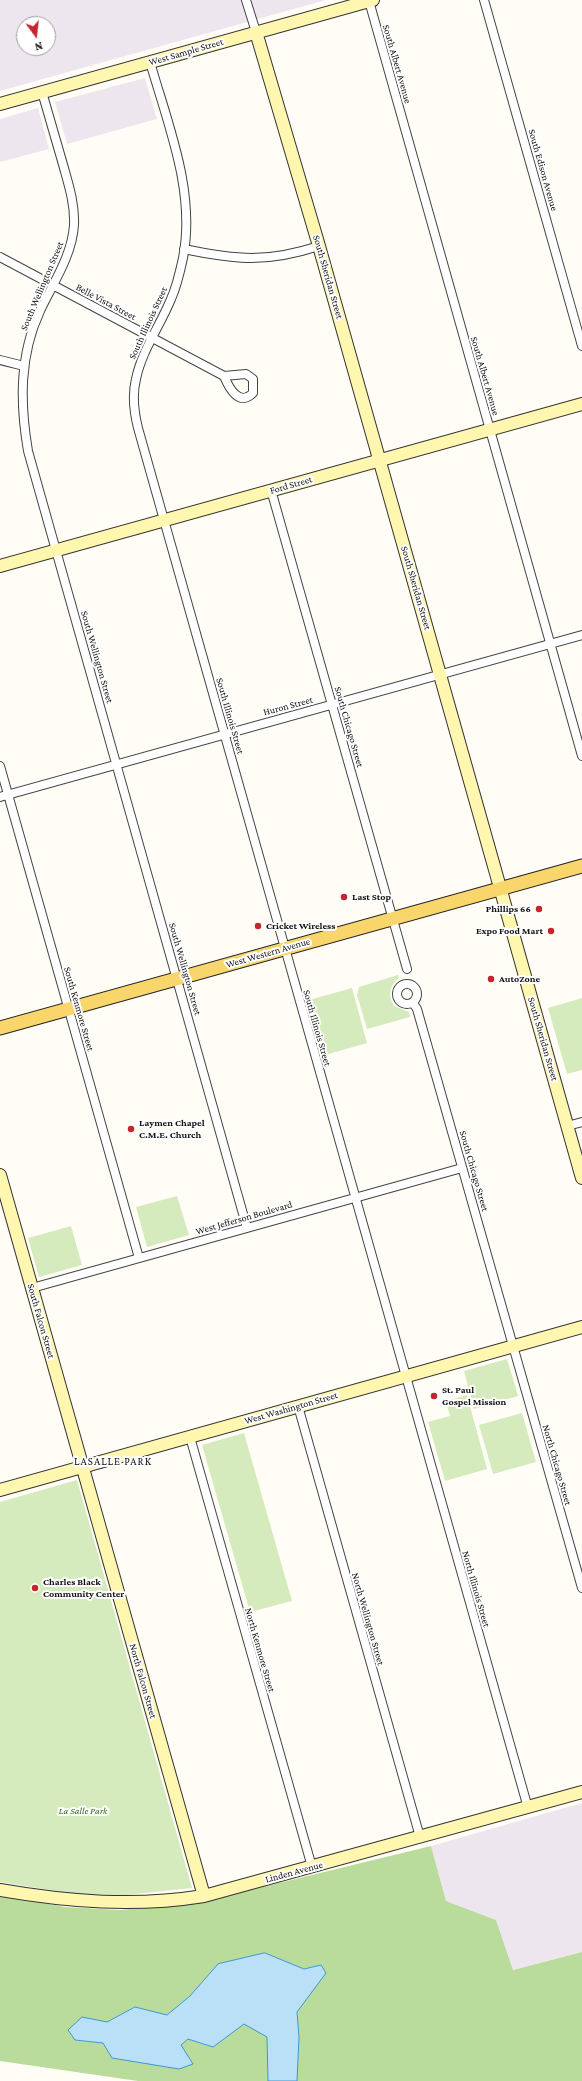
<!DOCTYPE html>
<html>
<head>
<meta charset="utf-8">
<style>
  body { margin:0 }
  #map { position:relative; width:582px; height:2081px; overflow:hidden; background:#fffdf5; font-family:"Crimson Pro",serif }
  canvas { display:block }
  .north { position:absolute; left:16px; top:16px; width:40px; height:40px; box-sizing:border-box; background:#fff; border:1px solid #a0a0a0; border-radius:50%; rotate:165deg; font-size:11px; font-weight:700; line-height:16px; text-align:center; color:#111 }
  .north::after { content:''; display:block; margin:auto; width:14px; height:18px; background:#c4262e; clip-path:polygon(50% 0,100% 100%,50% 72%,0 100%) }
</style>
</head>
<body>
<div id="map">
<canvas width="582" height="2081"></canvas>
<div class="north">N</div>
</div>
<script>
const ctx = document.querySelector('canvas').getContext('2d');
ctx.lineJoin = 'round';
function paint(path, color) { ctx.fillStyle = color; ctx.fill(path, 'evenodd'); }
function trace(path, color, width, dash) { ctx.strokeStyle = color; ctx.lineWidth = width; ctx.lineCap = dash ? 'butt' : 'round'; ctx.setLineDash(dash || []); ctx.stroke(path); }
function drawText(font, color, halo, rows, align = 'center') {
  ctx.font = font + ' "Crimson Pro",serif'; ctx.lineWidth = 4; ctx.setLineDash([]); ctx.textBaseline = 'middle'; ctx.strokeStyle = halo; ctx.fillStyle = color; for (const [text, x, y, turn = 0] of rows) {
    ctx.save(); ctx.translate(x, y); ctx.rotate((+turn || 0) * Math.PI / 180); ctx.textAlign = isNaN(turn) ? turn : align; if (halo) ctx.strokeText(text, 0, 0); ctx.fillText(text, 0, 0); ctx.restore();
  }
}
paint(new Path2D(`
  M0,0h326l-326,91zM24,24h24v24h-24z
  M145,78l12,41 -90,25 -12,-42z
  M38,108l11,41 -49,13v-43z
  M582,1803v149l-69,18 -17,-50 -50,-19 -15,-55z`), '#eee6ef');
paint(new Path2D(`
  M398,975l1,3c-10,7 -11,18 -5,28l15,6 1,5 -43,12 -10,-34 2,-8z
  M352,988l15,55 -42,12 -16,-55z
  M582,998v72l-15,4 -19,-66z
  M177,1196l12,39 -42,12 -11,-40z
  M71,1226l11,39 -43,12 -11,-39z
  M507,1359l11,37 -44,13 -10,-38z
  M467,1395l20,74 -42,12 -17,-59 22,-6 -4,-15z
  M522,1413l14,49 -43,12 -14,-49z
  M244,1433l48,168 -42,11 -48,-167z
  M77,1480l115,408 -66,7 -38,1 -88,-14v-380z`), '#d5ebbd');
paint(new Path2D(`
  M431,1846l15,55 50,19 17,50 69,-18v129h-285l2,-44 -2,-25 28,-39 -4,-8 -17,4 -39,-16 -47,11 -28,32 -23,19 -32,-8 -28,15 -25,-5 -7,23 28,3 77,2 8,-6 25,8 31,-24 23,14 1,44h2h-132l-138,-20v-166l65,12 55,3 85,-9z`), '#b9dc9c');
const water = new Path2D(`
  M265,1953l39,16 17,-4 5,8 -29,39 2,25 -2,44h-29l-1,-44 -23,-13 -31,23 -25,-8 -7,6 12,19 -14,5 -67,-11 -9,-15 -28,-3 -7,-10 14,-13 25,5 28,-15 32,8 23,-19 28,-32z`);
paint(water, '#b9e0f7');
trace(water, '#3f96cf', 1);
const street = new Path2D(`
  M246,0l10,32
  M484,0l98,346
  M369,1l213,755
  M150,62c18,63 46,130 33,196 -3,14 -6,28 -12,41 -11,27 -29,51 -35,80 -4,16 -2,33 2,49l390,1380
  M42,92c7,25 15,51 22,76 5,18 11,37 10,57 -2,31 -21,58 -34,86 -21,45 -20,93 -12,140l219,777
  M184,249c53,11 83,14 135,-3
  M0,257l224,119 22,-2 7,5v14c-14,14 -24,-5 -29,-17
  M0,360l24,6
  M271,490l136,479
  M0,766l139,492
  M0,797l582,-162
  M397 994a10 10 0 1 1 20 0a10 10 0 1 1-20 0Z
  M413,1003l4,6 165,579
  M567,1126l15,-4
  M32,1288l430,-120
  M298,1406l122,431
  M190,1437l122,430`);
const secondary = new Path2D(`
  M256,32l63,214 263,932
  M0,104l373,-104
  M0,566l582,-162
  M0,1175l204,721
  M0,1490l582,-163
  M0,1890c69,12 135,17 204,6l378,-104`);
const primary = new Path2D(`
  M0,1028l582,-162`);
trace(street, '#444', 10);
trace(secondary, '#333', 14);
trace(primary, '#222', 15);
trace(street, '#fff', 8);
trace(secondary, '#fff6b0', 12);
trace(primary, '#f9d66b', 13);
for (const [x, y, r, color] of [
  [344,897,4,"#c4262e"],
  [539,909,4,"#c4262e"],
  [258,926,4,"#c4262e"],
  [551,931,4,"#c4262e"],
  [491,979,4,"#c4262e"],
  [131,1129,4,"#c4262e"],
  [434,1396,4,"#c4262e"],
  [35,1588,4,"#c4262e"]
]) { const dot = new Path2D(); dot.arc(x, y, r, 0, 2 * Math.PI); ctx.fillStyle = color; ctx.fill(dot); trace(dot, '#fff', 1.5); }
drawText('10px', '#111', '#fff', [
  ["West Sample Street",186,52,-16],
  ["South Albert Avenue",397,64,74],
  ["South Edison Avenue",543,170,74],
  ["South Sheridan Street",328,277,74],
  ["South Wellington Street",42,286,-67],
  ["Belle Vista Street",106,302,28],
  ["South Illinois Street",148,323,-65],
  ["South Albert Avenue",485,376,74],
  ["Ford Street",291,485,-16],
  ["South Sheridan Street",416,588,74],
  ["South Wellington Street",97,657,74],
  ["Huron Street",288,706,-15],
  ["South Illinois Street",230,716,74],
  ["South Chicago Street",349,727,74],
  ["West Western Avenue",268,953,-16],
  ["South Wellington Street",185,969,74],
  ["South Kenmore Street",79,1009,74],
  ["South Illinois Street",317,1028,74],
  ["South Sheridan Street",543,1039,74],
  ["South Chicago Street",474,1171,74],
  ["West Jefferson Boulevard",244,1218,-16],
  ["South Falcon Street",41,1321,74],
  ["West Washington Street",291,1408,-16],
  ["North Chicago Street",557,1465,74],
  ["North Illinois Street",476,1589,74],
  ["North Wellington Street",368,1619,74],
  ["North Kenmore Street",260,1650,74],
  ["North Falcon Street",143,1681,74],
  ["Linden Avenue",294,1872,-15]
]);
drawText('bold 10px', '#111', '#fff', [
  ["Last Stop",352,897],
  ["Phillips 66",531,909,"right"],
  ["Cricket Wireless",266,926],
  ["Expo Food Mart",543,931,"right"],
  ["AutoZone",499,979],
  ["Laymen Chapel",139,1123],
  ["C.M.E. Church",139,1135],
  ["St. Paul",442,1390],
  ["Gospel Mission",442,1402],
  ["Charles Black",43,1582],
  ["Community Center",43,1594]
], 'left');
drawText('italic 10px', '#2f6b1f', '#fff', [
  ["La Salle Park",83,1811]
]);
ctx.letterSpacing = '1px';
drawText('11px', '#111', '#fff', [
  ["LASALLE PARK",113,1462]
]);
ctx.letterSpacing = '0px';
</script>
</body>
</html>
